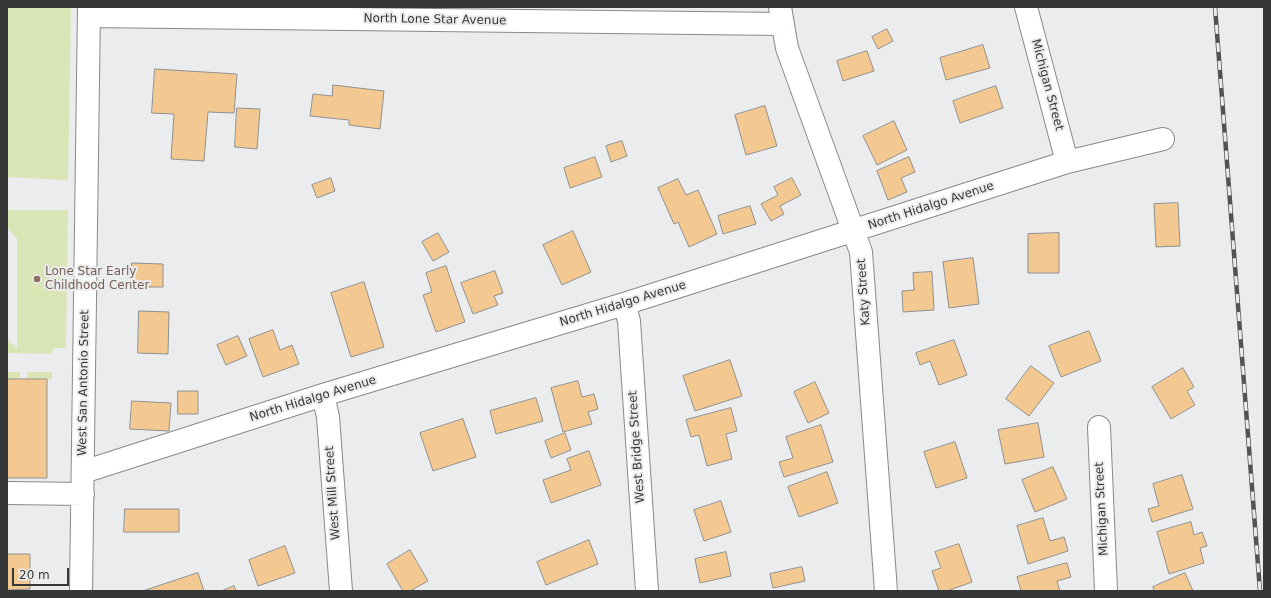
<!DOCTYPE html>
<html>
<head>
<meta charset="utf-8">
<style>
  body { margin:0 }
  #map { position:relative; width:1271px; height:598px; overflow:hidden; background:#eaecee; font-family:"DejaVu Sans",sans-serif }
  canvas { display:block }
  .frame { position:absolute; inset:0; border:8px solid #363738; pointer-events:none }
  .scale { position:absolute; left:12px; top:568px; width:57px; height:18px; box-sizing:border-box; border:2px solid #363738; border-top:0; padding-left:5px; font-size:12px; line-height:14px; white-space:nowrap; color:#363738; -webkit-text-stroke:3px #eaecee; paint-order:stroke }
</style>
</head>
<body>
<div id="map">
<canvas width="1271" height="598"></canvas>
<div class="frame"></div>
<div class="scale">20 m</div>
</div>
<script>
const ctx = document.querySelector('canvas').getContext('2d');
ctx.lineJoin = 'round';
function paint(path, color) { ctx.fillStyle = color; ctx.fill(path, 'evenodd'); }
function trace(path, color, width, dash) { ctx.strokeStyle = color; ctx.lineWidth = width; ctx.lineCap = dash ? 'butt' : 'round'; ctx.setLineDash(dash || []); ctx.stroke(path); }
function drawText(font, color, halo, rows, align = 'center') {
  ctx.font = font + ' "DejaVu Sans",sans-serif'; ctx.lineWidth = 4; ctx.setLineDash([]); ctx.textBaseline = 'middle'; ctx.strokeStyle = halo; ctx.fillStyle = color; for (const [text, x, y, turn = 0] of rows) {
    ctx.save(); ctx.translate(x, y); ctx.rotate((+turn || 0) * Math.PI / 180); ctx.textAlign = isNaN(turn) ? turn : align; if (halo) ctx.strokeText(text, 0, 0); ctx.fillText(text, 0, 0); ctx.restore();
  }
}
paint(new Path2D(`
  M7,7h64l-3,173 -61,-3z
  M7,210h61l-2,138h-13l-1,6 -45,-1v-14l10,9v-110l-10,-10z
  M7,372h13v7h-13z
  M27,372h25v7h-25z`), '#dae5b6');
const building = new Path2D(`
  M887,29l6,12 -15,8 -6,-12z
  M983,45l7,23 -44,12 -6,-22z
  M867,51l7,20 -31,10 -6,-20z
  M155,69l82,5 -3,39 -26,-1 -4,49 -33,-2 3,-45 -22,-1z
  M333,85l51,6 -4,38 -31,-4v-5l-39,-4 3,-22 19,2z
  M996,86l7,22 -43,15 -7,-22z
  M765,106l12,40 -31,9 -11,-40z
  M237,108l23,1 -3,40 -22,-2z
  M894,121l13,29 -30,15 -14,-29z
  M622,141l5,15 -16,6 -5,-16z
  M595,157l7,20 -32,11 -6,-20z
  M909,157l6,15 -14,6 6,14 -19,8 -11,-29z
  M331,178l4,13 -18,7 -5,-13z
  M792,178l9,17 -21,11 4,8 -13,7 -10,-17 17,-9 -4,-8z
  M678,179l8,16 12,-5 19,44 -28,13 -11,-25 -4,2 -16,-36z
  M1178,203l2,43 -24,1 -2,-43z
  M750,206l6,18 -33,10 -5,-18z
  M573,231l18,41 -29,13 -19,-40z
  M438,233l11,19 -16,9 -11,-19z
  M1059,233v40h-31v-39z
  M973,258l6,46 -30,4 -6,-46z
  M132,263l31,1v23h-32z
  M446,266l19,56 -29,10 -13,-37 9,-3 -6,-19z
  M495,271l8,22 -9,3 4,9 -25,9 -12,-31z
  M932,272l2,38 -31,2 -1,-21 12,-1 -1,-17z
  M364,282l20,65 -33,10 -20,-64z
  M139,311l30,1 -1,42 -30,-1z
  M273,330l7,20 12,-5 7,19 -36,13 -14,-38z
  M1089,331l12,30 -40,16 -12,-31z
  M238,336l9,20 -21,9 -9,-20z
  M954,340l13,35 -28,10 -9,-24 -10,4 -4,-12z
  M730,360l12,36 -47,15 -12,-35z
  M1031,366l23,17 -25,33 -23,-17z
  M1183,368l11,19 -7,4 8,14 -24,14 -19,-32z
  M7,379h40v99h-40z
  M578,381l4,16 12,-3 4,15 -10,3 4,12 -29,8 -12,-44z
  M815,382l14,31 -21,10 -14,-31z
  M178,391h20v23h-20z
  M536,398l7,23 -47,13 -6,-23z
  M132,401l39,2 -2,28 -39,-2z
  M731,408l6,23 -11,3 6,25 -25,7 -8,-31 -8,2 -5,-17z
  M463,419l13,38 -43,14 -13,-38z
  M1038,423l6,34 -39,7 -7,-34z
  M821,425l12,37 -49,15 -5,-15 14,-4 -7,-21z
  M565,433l6,17 -20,8 -6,-17z
  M955,442l12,36 -31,10 -12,-36z
  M589,451l12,34 -50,18 -8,-23 28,-10 -4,-11z
  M1053,467l14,32 -32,13 -13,-32z
  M827,472l11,31 -39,14 -11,-30z
  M1182,475l11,34 -41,13 -4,-13 11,-3 -6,-22z
  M721,501l10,31 -27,9 -10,-31z
  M125,509h54v23h-55z
  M1043,518l7,23 14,-4 4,14 -40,13 -11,-38z
  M1191,522l3,13 8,-3 5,14 -7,2 4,15 -35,11 -12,-42z
  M589,540l9,24 -52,21 -9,-23z
  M959,544l13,38 -25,9h-8l-7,-20 9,-3 -6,-16z
  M285,546l10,27 -37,13 -9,-26z
  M410,550l18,31 -18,10h-7l-16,-27z
  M726,552l5,24 -31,7 -5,-24z
  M7,554h23v35l-23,1z
  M1067,563l4,14 -14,4 3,10h-39l-4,-14z
  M802,567l3,14 -32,7 -3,-14z
  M198,573l6,18h-61z
  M1185,573l8,18h-39l-1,-4z
  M234,586l2,5h-14z`);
paint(building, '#f3c991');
trace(building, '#91908e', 1);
const minor = new Path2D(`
  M780,7l7,41 74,204 25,339
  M1026,7l41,155
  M89,16l693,8
  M624,304l5,17 18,270
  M323,395l5,22 13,174
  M1099,427l7,164
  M83,472l240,-77 301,-91 443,-142 96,-23
  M7,493l76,1
  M81,591l8,-584`);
trace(minor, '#88898b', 24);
trace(minor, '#fff', 22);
const rail = new Path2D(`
  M1215,7l45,584`);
trace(rail, '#515354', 4.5);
trace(rail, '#eaecee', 3, [9]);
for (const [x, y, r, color] of [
  [37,279,4,"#8d6e63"]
]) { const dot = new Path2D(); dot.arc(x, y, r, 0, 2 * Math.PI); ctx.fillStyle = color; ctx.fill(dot); trace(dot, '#eaecee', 1.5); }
drawText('12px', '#363738', '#eaecee', [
  ["North Lone Star Avenue",435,20,1],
  ["Michigan Street",1047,85,75],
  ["North Hidalgo Avenue",931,206,-18],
  ["Katy Street",864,292,-94],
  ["North Hidalgo Avenue",623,304,-17],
  ["West San Antonio Street",84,383,-89],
  ["North Hidalgo Avenue",313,399,-17],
  ["West Bridge Street",637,447,-94],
  ["West Mill Street",333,493,-94],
  ["Michigan Street",1102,509,-93]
]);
drawText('12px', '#785e54', '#eaecee', [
  ["Lone Star Early",45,272],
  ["Childhood Center",45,286]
], 'left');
</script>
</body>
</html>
